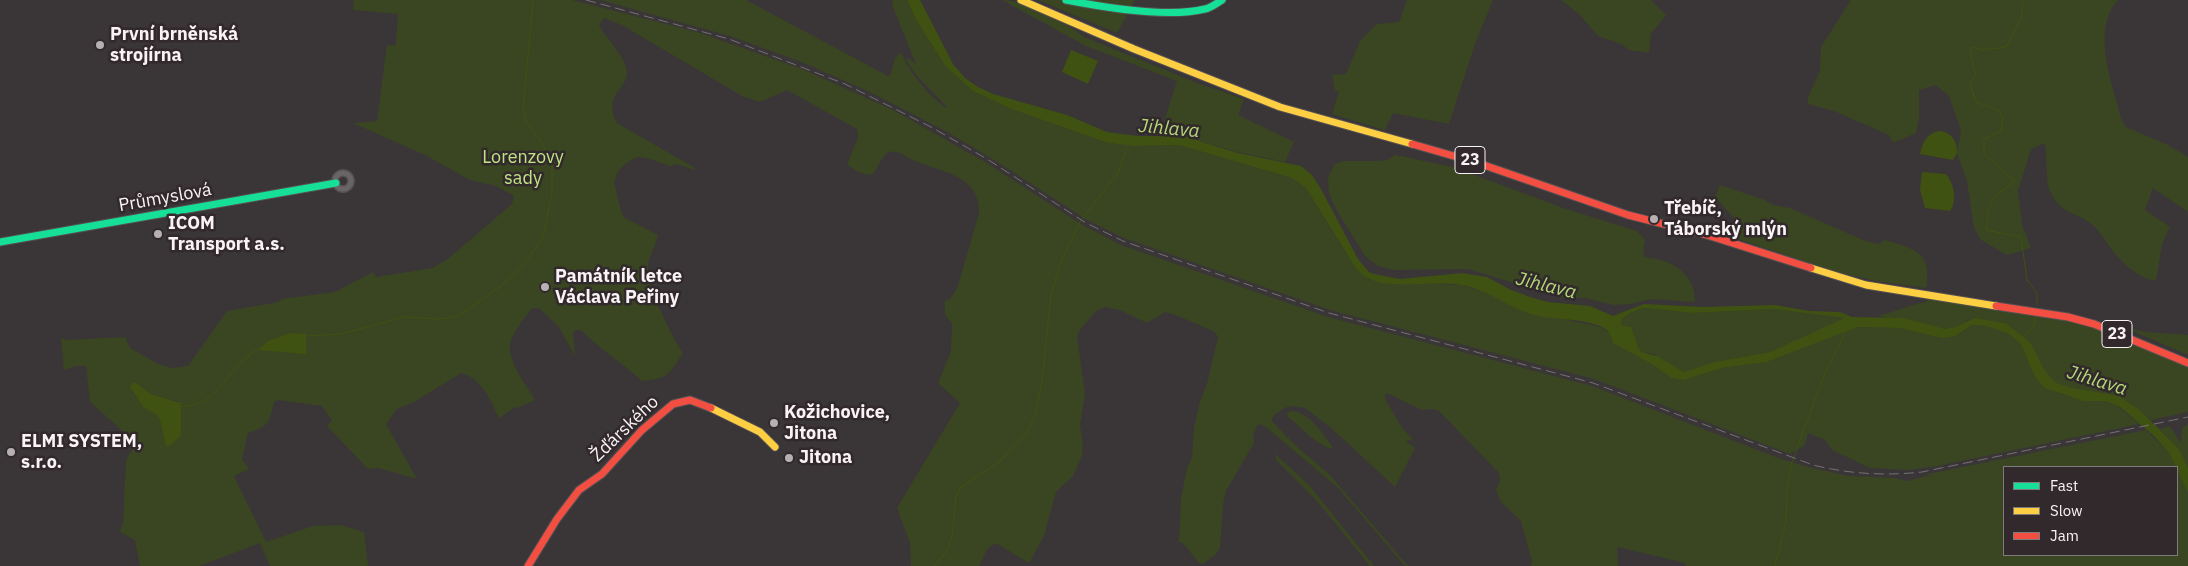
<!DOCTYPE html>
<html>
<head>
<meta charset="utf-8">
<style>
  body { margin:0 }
  #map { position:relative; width:2188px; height:566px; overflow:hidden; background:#3a3537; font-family:"IBM Plex Sans",sans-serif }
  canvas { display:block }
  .legend { position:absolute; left:2003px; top:466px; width:175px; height:90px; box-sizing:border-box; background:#31292c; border:1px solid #817a7c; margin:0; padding:6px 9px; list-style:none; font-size:15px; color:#f9f3f5 }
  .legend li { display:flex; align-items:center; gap:10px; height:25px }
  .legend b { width:25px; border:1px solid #817a7c }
</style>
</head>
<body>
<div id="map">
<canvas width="2188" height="566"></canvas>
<ul class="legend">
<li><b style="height:6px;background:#16e098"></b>Fast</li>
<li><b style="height:6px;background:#ffcf43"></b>Slow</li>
<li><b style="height:6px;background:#f24e42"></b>Jam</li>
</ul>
</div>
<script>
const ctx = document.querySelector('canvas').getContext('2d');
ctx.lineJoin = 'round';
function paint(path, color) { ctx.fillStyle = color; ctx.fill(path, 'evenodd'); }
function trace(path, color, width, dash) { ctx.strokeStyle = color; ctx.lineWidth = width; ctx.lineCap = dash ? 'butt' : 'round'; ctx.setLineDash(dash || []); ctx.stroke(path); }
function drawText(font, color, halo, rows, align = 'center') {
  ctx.font = font + ' "IBM Plex Sans",sans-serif'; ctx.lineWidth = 5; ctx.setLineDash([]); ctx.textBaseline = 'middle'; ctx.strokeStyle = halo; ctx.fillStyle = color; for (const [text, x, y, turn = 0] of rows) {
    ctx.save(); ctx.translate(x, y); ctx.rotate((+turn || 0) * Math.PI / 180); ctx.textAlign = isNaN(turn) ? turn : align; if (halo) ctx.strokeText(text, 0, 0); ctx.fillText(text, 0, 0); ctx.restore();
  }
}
paint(new Path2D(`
  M354,0h218l125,32 105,37 91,41 92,52 99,64 37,19 207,72 264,69 189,73 31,9 37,8 46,2 12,3 24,-6h-8l223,-45 23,23 19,40v73h-502l-1,-3 -67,-16 -1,1 1,18h-87l1,-5 -11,-40 -20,-19 -5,-12 4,-10 -1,-7 -59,-61 -6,-3 -12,1 -33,-16h-4v5l18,30 10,10 -7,2 9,7 -20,39 -65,-60 -25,-19 -13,-2 -5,1 -12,7 -4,6 23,24 36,31 78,91h-3l-67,-78 -72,-61 -8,-3 -5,11 1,8 -28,48 -3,14 -3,43 -4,6 -13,10 -4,-1 -16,-20 -4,-1 2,-44 6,-30 5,-11 2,-29 6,-27 7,-17 11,-47 -4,-6c-17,-6 -32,-15 -49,-19l-18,11 -27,-13 -15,-3 -9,4 -17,20 -2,5 8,58 -5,31 3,20 -1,11 -9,20 -17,16 -12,44 -15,27 -2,-1 -29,-18c-11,-1 -14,13 -19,22h-68l-1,-23 -13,-35 63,-105 -22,-20 13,-32 1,-28 -7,-8v-14l5,-2 7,-10 22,-76c2,-37 -37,-41 -64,-52 -7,-3 -18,-12 -26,-9 -6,2 -12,16 -16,22 -10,2 -19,-4 -26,-10l11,-26 -1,-9 -70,-39 -27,12 -18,-6 -120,-71 -18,-7 -5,7c7,14 27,32 28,47 1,18 -25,21 -10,51l78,45v2l-18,-6 -7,2 -20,-7 -12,-2 -9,4 -11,10 -4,11 7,29 4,7 33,17c-2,11 -10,21 -10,33 -2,18 24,69 35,85 -14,21 -15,26 -41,28 -20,-18 -42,-32 -61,-51h-6l-2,4 2,22 -16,-29 -20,-19h-7c-6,8 -21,27 -22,36 -2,19 16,40 25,56l-18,8 -2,-1 -16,11c-8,-17 -18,-41 -38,-45l-47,29 -17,7 -11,15 31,55 -39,-11 -10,1 -41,-43 5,-5 -10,-15 -44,-6 -4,2c-5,21 -5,24 -26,31l-6,26 7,10 -15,7 32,66 47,-16 28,-1 23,7 4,34h-98l-10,-23 -61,23h-59l-5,-26 -15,-8 3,-9 3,-63 10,-17 -46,-41 -4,-36h-10l-12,4 -3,-32 7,2 57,-3 5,11 28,16 14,4 16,-2 39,-55 52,-9 3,-3 53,-7 38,-20 3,5 57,-9 15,-9 64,-55 2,-8 -18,-10 -26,-6 -43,-24 -74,-33 24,-2 10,-76 7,1 2,-3 2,-29 -45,-4zM142,387l9,7 29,8 -15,38 -4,-21 -5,-5 -12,-7 -12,-16zM2004,467h173v88h-173z
  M600,0h146l142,76 3,-2 4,-16 6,-6c9,22 26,42 45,56l1,-1 -31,-32 -10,-15 2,-2 8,6 -24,-59 1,-5h14l9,20 30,47 27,24 38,18 97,34 26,3 45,-1 113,33 14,10 39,64 25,28 91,5 30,9 30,16 80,17 11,9 1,7 42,23 16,12 13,2 38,-12 45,-6 91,-35 41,1 43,10 18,-5 12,-8 14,1 21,7 13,10 8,17 30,33 19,6 29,2 9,3 24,20 -202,42 -30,4 -37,-2 -38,-18 -7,-10 -17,-7 -3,12 -15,9 -196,-75 -264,-69 -206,-72 -37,-18 -80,-52 -56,-34 -79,-41 -68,-30 -74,-27z
  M1002,0c23,0 64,22 82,37l113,46 47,16 -6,16 56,27 -9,20 -47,-10 -55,-16h-24v-8h3l15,-47 -91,-35z
  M1038,0h97l-18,33z
  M1407,0h86l-18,44 -26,80 -56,-11 -8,17 -53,-16 7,-22 -4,-1 -3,-16 14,-1 14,-33 17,-17 22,-2z
  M1561,0h90l15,15 -15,19 -2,19 -20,-3 -8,-6 -23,-8 -19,-22z
  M1851,0h267c-28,31 -5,85 4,121l4,6 42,18 20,12v55l-35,-24 -8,22 25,17 -8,17 -6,37c-21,-4 -37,-21 -50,-39 -3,-5 -7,-11 -11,-15 -17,-16 -35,-11 -46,-38 -3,-7 -2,-35 -4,-46l-14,6 -13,42 4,34 9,23 -24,7 -26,-15 -7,-12 -7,-47 -10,-28 4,-23 -12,-34 -13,-11 -17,5v28l-3,15 -23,10 -4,-8 -55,-24 -26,-7v-7l12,-26 1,-24z
  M1395,155l58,12 113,42 71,22 8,9 -2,12 2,5c5,2 10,1 16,3 19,6 34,19 34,40l-2,2 -41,-3 -21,5 -18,1 -28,-7h-22l-95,-29 -74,1 -16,-4 -13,-10 -28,-45 -8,-17 -1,-17 7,-13 8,-3h35l9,-1z
  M1720,185l45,15 8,5 17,3 73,32 15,4 7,-4c29,8 48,13 41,48l-50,-7 -43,-10 -101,-34 2,-19 -19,-21z
  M1929,297l143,22 116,47v46l-37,8 -11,-10 -21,-14 -50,-9 -14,-5 -11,-13 -13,-26 -25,-20 -34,-5 -17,9 -10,2 -67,-13c18,-4 29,-11 48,-14z
  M1645,308l48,5 81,-4 70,9 -74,34 -56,10 -30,10 -31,-18 -11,-2 -20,-26 -1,-6c6,-6 16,-11 24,-12z
  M2123,327l22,5 43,3v20z
  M1291,411c17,-1 34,25 43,38 -16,-2 -33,-22 -46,-32l-2,-3z
  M2188,424v43l-9,-18 -19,-20 10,-3 11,17 1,-15z
  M1274,453l35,32 65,81h-4l-53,-65 -40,-40z`), '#3a4621');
paint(new Path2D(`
  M907,0h13l33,64 12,14 13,9 15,7 74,21 40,17 30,4h46l55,17 63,13 11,9 9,14 37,70 11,13 5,2 26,5 62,-6 25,4 22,12 21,8 18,5 42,4 23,10 31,-12 59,3 72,-2 34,6 31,1 12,5 51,1 42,11 10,-2 19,-9 32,5 25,20 13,26 11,13 14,5 50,9 21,14 39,39 9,18v26l-19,-40 -15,-17 -34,-29 -14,-6h-23l-38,-13 -9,-10 -16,-35 -13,-10 -21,-7 -14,-1 -17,11 -13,2 -43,-10 -41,-1 -91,35 -45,6 -38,12 -13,-2 -16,-12 -42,-23c-1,-8 -6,-14 -13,-17 -23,-9 -50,-5 -72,-13 -23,-8 -42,-24 -67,-28 -26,-5 -69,5 -91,-6 -8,-3 -12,-9 -17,-15l-47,-76 -14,-10 -113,-33 -45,1 -26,-3 -97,-34 -38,-18 -27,-24 -30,-47zM1645,308l48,5 81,-4 70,9 -74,34 -56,10 -30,10 -25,-15 -17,-5 -4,-5 -7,-20 -9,-1 -1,-6c6,-6 16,-11 24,-12z
  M1071,50l27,11 -10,23 -26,-12z
  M1939,131c12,1 18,9 18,22l-4,7 -33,-6c2,-11 7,-21 19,-23z
  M1922,172l24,2c8,10 12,26 4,37l-25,-3 -5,-18z
  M290,333l16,1v20l-48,-4 10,-9z
  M132,383h4l15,11 30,9v32l-11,11h-4l-6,-27 -4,-5 -12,-6 -14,-21z`), '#3f5211');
trace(new Path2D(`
  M2023,0l-1,15 -16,32 -24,3 -10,-3 -2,3 6,26 -6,8 6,18 24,9 3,8 -2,12 -17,8v15l31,27c-26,19 -25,17 -29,49l35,7 6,43 10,13v12
  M306,336l34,-2 65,-17 34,2 15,-2 9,-4 38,-27 23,-22 19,-26 9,-46v-29l-2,-8 -24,-34 -3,-12 10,-109
  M2023,337l10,-9 3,-12
  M182,407c9,-2 19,-3 26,-9 19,-14 30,-40 51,-49
  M935,566l11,-14 6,-16 4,-40 4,-8 40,-27 27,-28 8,-18 7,-33 9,-88 11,-35 19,-39 37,-47 9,-27
  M1775,566l11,-44 1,-34 4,-23 33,-90 23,-45`), '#3f5211', 1);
const street = new Path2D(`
  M335 181a8 8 0 1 1 16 0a8 8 0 1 1-16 0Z`);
const fast = new Path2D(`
  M1066,0c36,7 103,18 139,9 6,-1 12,-6 17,-9
  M0,242l336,-59`);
const slow = new Path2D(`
  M1021,0l113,49 146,58 132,37
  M1811,268l55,17 130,21
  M711,408l49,24 15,15`);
const jam = new Path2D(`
  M1412,144l66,19 150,52 79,20 104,33
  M1996,306l72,11 26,7 94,39
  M528,566l29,-47 22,-29 23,-16 40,-44 31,-26 17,-4 21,8`);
trace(street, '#555153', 8);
trace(fast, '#555153', 9);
trace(slow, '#555153', 9);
trace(jam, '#555153', 9);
trace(street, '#696567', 5);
trace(fast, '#16e098', 7);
trace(slow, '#ffcf43', 7);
trace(jam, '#f24e42', 7);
trace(new Path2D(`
  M586,0l143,39 116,45 86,43 56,32 99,64 37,18 206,72 264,70 220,82c36,9 72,11 109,7l266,-55`), '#757273', 1, [10, 5]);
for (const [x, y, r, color] of [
  [100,45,5,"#b6b0b2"],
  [1654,219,5,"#b6b0b2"],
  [158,234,5,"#b6b0b2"],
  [545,287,5,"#b6b0b2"],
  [774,423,5,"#b6b0b2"],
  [11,452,5,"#b6b0b2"],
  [789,458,5,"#b6b0b2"]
]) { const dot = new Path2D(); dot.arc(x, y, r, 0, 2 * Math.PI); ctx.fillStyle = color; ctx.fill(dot); trace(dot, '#31292c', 2); }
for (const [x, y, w] of [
  [1470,160,30],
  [2117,334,30]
]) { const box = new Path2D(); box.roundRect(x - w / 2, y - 13.5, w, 27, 4); ctx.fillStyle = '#31292c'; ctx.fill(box); trace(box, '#f9f3f5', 1); }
drawText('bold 16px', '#f9f3f5', null, [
  ["23",1470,160],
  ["23",2117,334]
]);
drawText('bold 18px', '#f9f3f5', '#31292c', [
  ["První brněnská",110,35],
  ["strojírna",110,56],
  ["Třebíč,",1664,209],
  ["Táborský mlýn",1664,230],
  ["ICOM",168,224],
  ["Transport a.s.",168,245],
  ["Památník letce",555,277],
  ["Václava Peřiny",555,298],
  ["Kožichovice,",784,413],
  ["Jitona",784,434],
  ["ELMI SYSTEM,",21,442],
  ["s.r.o.",21,463],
  ["Jitona",799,458]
], 'left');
drawText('18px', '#c0e384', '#31292c', [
  ["Lorenzovy",523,158],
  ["sady",523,179]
]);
drawText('18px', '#f9f3f5', '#31292c', [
  ["Průmyslová",165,198,-10],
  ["Žďárského",625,429,-44]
]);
drawText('italic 19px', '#b4d778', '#31292c', [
  ["Jihlava",1169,129,5],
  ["Jihlava",1546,286,14],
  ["Jihlava",2097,381,17]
]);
</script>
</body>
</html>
